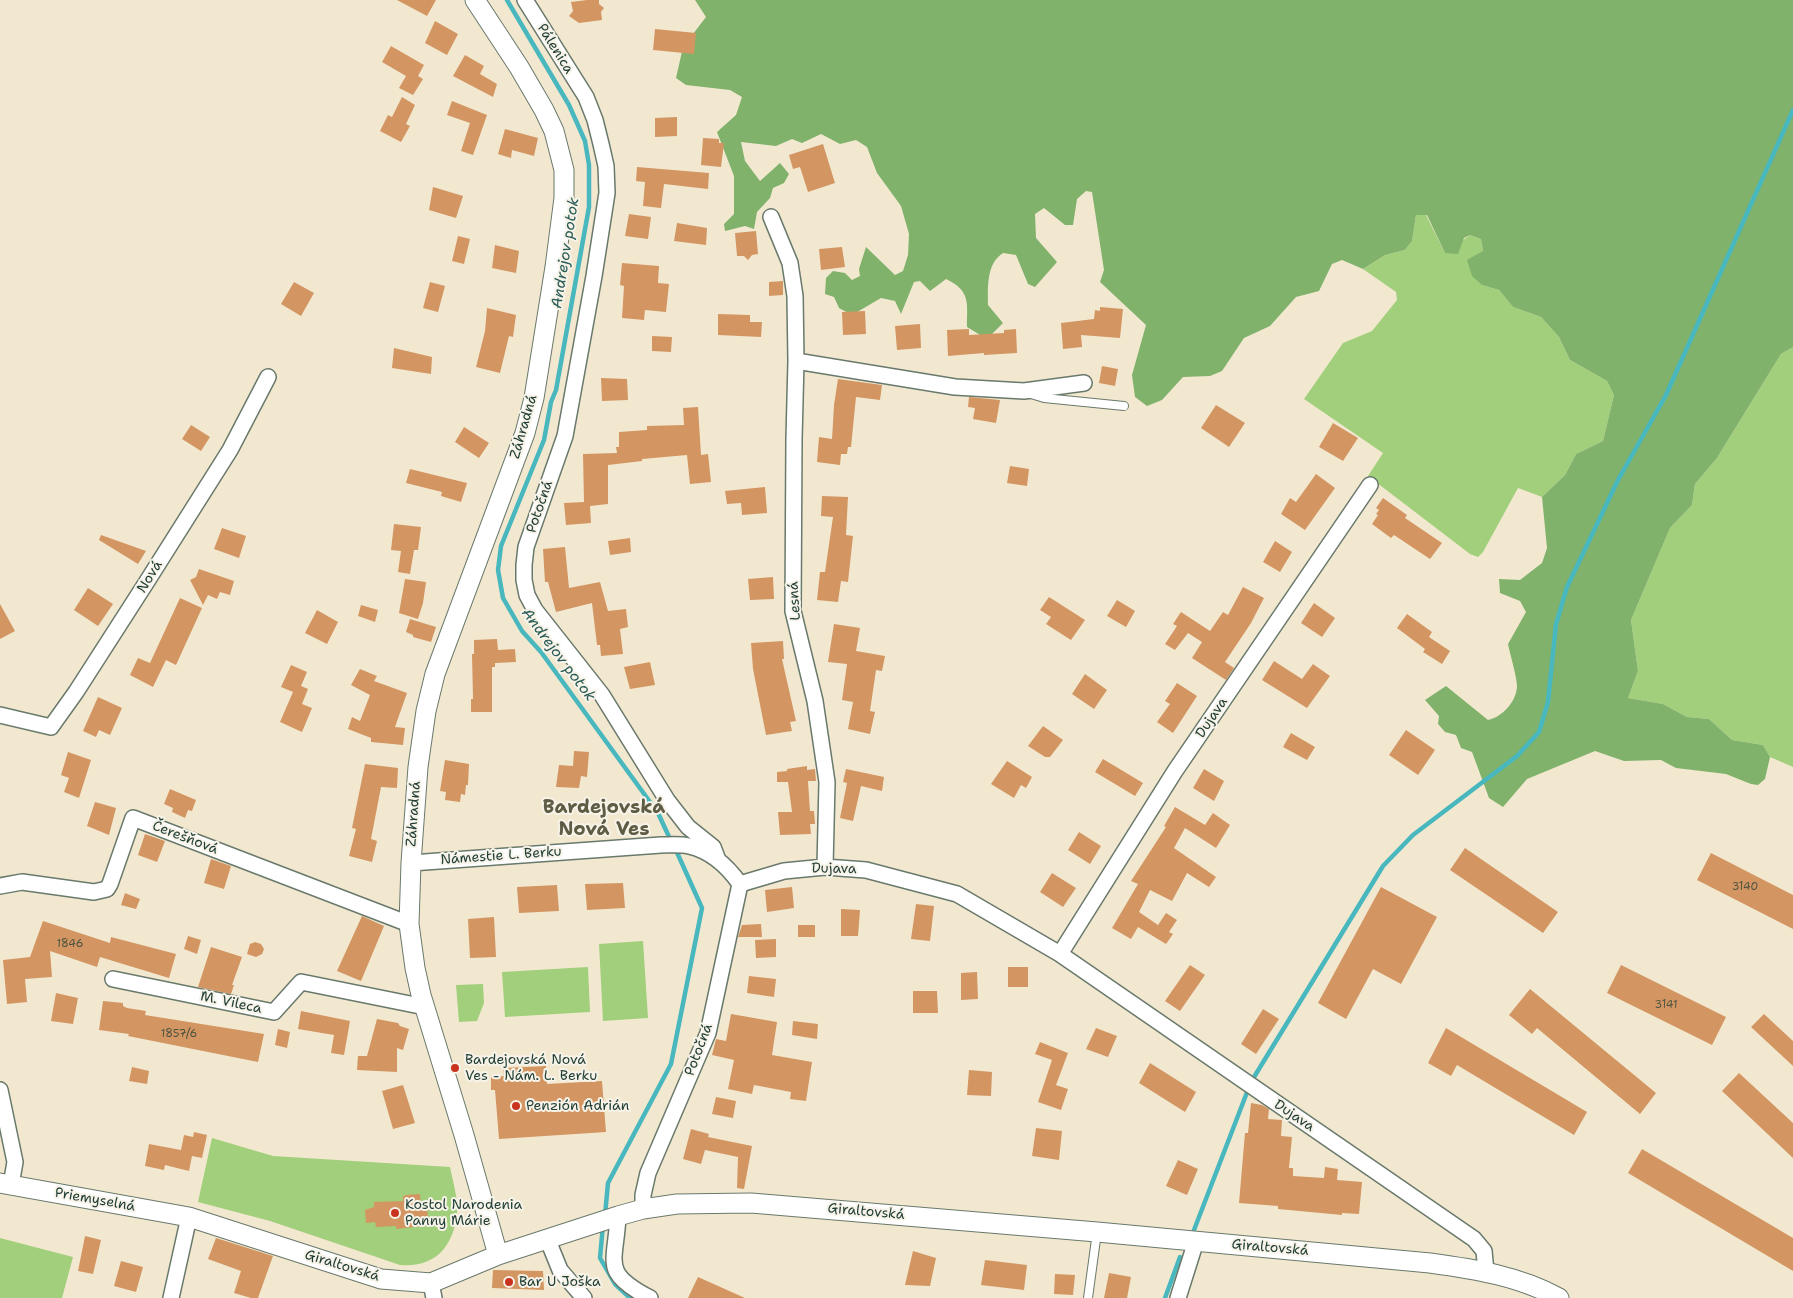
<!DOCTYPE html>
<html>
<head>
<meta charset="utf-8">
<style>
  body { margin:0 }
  canvas { display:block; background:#f2e8d0 }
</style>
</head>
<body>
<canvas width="1793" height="1298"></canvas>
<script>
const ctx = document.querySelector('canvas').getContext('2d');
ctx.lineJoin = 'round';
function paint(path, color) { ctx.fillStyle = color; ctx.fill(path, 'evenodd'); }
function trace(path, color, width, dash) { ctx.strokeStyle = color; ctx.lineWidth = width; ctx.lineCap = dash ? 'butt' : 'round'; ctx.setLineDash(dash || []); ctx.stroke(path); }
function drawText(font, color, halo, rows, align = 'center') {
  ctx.font = font + ' "Shantell Sans",sans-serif'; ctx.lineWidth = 4; ctx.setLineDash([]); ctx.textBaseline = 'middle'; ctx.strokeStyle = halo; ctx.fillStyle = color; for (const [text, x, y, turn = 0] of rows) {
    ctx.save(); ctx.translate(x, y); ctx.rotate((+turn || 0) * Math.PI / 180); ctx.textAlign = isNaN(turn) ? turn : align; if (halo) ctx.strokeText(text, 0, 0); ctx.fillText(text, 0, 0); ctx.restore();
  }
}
paint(new Path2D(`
  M1416,215h10l19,38 25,-18 11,4 2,12 -1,34 17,5 14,17 28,10 18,20 11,23 37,21 7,14 -11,46 -27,13 -11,21 -23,22 -24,-9 -35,64 -5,5 -8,-3 -102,-78 15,-23 -79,-54 39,-56 29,-12 25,-31 -1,-8 -33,-23 22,-14 20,-5 7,-9z
  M1793,347v420l-23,-10 -7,-12 -31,-5 -23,-21 -22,-2 -24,-13 -35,-6 10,-27 -7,-51 39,-92 22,-23 3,-21 22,-26 64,-104z
  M643,941l5,77 -45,3 -4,-77z
  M588,967l2,45 -85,5 -3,-45z
  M483,984l1,19 -7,18 -18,1 -3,-37z
  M212,1138l61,18 177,11c3,15 8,31 7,47 -4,33 -22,54 -57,51l-130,-44 -72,-19z
  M0,1238l73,19 -11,41h-62z`), '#a2cf7c');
paint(new Path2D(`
  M695,0h1098v347l-12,7 -64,104 -22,26 -3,21 -22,23 -39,92 7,51 -10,27 35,6 24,13 22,2 23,21 31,5 7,12 -5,22 -7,6 -7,-1 -25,-10 -50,-6 -15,-8 -37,1 -29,-10 -68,28 -24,28 -14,-9 -17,-46 -11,-4 -5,-13 -11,-3 -7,-8 1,-8 -14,-16 21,-14 42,34c14,-3 28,-18 29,-33 0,-11 -7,-32 -9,-43l18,-32 -6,-11 -20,-8 -1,-14 21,1 22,-17 5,-15 -5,-51 23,-22 11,-21 27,-13 11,-46 -7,-14 -37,-21 -11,-23 -18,-20 -28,-10 -14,-17 -17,-5 -10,-9 -5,-16 16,-9 -2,-12 -11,-4 -6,3 -6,16 -13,-1 -18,-38h-11l-4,26 -7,9 -20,5 -22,14 -21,-9 -10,4 -13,27 -23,6 -26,29 -26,12 -22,33 -12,5 -27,1 -21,23 -15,6 -12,-9 -3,-22 14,-50 -46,-43 4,-12 -12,-78 -6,-1 -9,8 -4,26h-8l-21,-17 -9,6 1,24 21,24 -22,25 -7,-3 -12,-29 -13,-2c-17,11 -15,34 -15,52l15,18 -16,16 -20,-12c0,-24 4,-36 -21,-48l-16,12 -10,-10 -6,1 -13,32 -6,-13 -14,-3 -29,17 -13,-7 -5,-11 -9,-3 1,-16 7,-7 12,2 7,7 8,-4 -1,-7 7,-22 29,28 8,-4 5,-16 1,-21 -8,-28 -24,-33 -10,-26 -11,-7 -16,4 -19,-10 -19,9 -10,-4 -16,7 -35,-4 4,19 15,20 20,-18 9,11 -5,9 -11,5 -3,10 -13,14 -3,17 -9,-3 -20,5 -1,-7 10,-10v-38l-17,-44 19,-17 6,-18 -12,-7 -44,-5 -10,-7 7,-31 23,-30z`), '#81b26c');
trace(new Path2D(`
  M507,0l62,105 16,36 4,24v42l-33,183 -5,12 -7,38 -43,106 -3,24 5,28 19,33 19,21 117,161 13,28
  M605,1215l3,-32 63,-119 31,-156 -27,-60
  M603,1225l-3,33 15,26 15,14
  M1194,1230l57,-148 132,-216 30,-31 104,-79 22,-24 9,-30 8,-78 11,-37 51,-107 48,-85 127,-285
  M1165,1298l15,-41`), '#48b7be', 4.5);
paint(new Path2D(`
  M397,0h39l-9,16z
  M587,0h12v4l5,4 -3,4 1,8 -23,3 -10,-7 4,-5 -2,-9z
  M435,21l23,13 -11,21 -22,-12z
  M655,29l41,4 -2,21 -41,-4z
  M391,46l33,19 -6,11 5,3 -10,16 -14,-7 7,-12 -24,-14z
  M465,55l19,11 -4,8 17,10 -4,13 -40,-21z
  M402,97l13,8 -9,19 4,2 -9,16 -21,-11 8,-16 4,2z
  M452,101l35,14 -14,40 -12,-4 9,-28 -23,-8z
  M677,117v19l-22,1v-19z
  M505,129l33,9 -4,18 -22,-6 -1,8 -13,-4z
  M703,138l16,1v4h5l-3,24 -20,-2z
  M823,144l12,39 -27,9 -8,-25 -7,2 -4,-14z
  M637,167l72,6 -1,16 -44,-5 -3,24 -18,-2 2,-24 -9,-1z
  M433,187l30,9 -7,22 -27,-8z
  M629,214l22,3 -3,22 -23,-3z
  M677,223l30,5 -1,17 -32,-4z
  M756,231l2,23 -6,1 -4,5 -4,-4h-7l-2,-23z
  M458,236l12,3 -6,25 -12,-3z
  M495,245l24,6 -3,22 -24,-5z
  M842,247l3,20 -24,3 -2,-21z
  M622,263l37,3 -1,17 11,1 -3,28 -21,-2 -1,10 -22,-2 2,-32 -4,-1z
  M783,281v14l-14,1v-14z
  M294,282l20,11 -13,23 -20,-12z
  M430,282l15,4 -7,26 -15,-4z
  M1100,307l23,2 -3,29 -39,-3 1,12 -19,2 -2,-26 33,-4 1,-9 5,1z
  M487,308l29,7 -3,22 -4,-1 -9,37 -24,-6 9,-36z
  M865,311l1,23 -23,1 -1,-23z
  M718,314l32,1v7h12l-1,15 -43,-2z
  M920,324l1,24 -24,2 -2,-24z
  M969,329v6l35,-2v-3l12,-1 1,24 -33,2v-2l-36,3 -1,-26z
  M652,336l20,1 -1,15 -19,-1z
  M394,348l38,9 -1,17 -39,-6z
  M1102,366l16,3 -3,17 -16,-3z
  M601,378l26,1 1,21 -26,1z
  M838,379l44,6 -2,15 -24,-3 -5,50h-3l-1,7h-6l-1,11 -23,-3 2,-25 13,2 2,-34z
  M969,397l31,3 -4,23 -23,-4 2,-11 -7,-1z
  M1216,405l29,18 -16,24 -28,-19z
  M698,407l3,48 7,-1 3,28 -21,2 -3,-29 -45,4v2l-34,4v39l-18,2 1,17 -25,2 -2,-22 20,-1 -1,-48 34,-1 -1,-6h3v-15l28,-2v-4l37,-1 -1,-17z
  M1333,423l25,15 -15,23 -24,-14z
  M191,425l19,12 -9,14 -19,-12z
  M464,427l25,16 -10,15 -24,-16z
  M1010,466l19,3 -2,17 -20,-3z
  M410,469l57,14 -6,19 -20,-6 1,-4 -36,-9z
  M1316,474l19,14 -30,42 -24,-16 9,-16 6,4z
  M765,487l2,26 -25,2 -1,-12 -14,1 -2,-13z
  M822,496l26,1 -2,38 7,1 -5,46 -7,-1 -3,21 -21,-2 3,-28h5l8,-55 -12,-1z
  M1383,498l24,17 -2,3 37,25 -12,16 -36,-24 -3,3 -19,-14 6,-9 -2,-1 3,-4 -3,-2z
  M394,524l27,3 -3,23h-4l-4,24 -12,-2 3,-21 -10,-1z
  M222,528l24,8 -7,22 -25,-9z
  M101,535l45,16 -8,13 -39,-24z
  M630,538l1,14 -21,3 -2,-14z
  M1275,541l17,11 -12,20 -17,-10z
  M565,547l4,41 31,-6 8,29 18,-2 2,18 -8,2 3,25 -22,2 -1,-11h-3l-5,-42 -36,9 -8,-30h-3l-2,-33z
  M199,569l35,12 -4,14 -10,-3 -3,7 -9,-4 -5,10 -13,-25 6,-3z
  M773,577l1,22 -24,1 -2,-21z
  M405,579l21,3 -3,21 -5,16 -19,-6z
  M1243,587l21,11 -13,25 -26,39 9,6 -8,12 -34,-22 10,-16 -14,-9 -13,17 -10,-6 12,-18 -4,-2 8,-12 29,19 13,-19 5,3z
  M88,588l25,16 -15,22 -24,-16z
  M1049,597l36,23 -14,20 -25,-16 5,-7 -11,-7z
  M180,598l22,10 -26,57 -10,-5 -13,27 -23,-12 8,-17 12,5z
  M1117,600l18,11 -9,16 -19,-11z
  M1314,603l21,15 -13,19 -21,-14z
  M0,604l15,27 -15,8z
  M361,605l17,5 -3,12 -17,-6z
  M317,610l21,12 -11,22 -22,-11z
  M1407,614l25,18 -3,5 21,14 -8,13 -19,-12 2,-3 -28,-21z
  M410,619l26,8 -5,15 -18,-5v-2l-7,-3z
  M834,624l26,4 -4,23 29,5 -3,15 -6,-1 -6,41 5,1 -5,22 -22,-5 5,-27 -11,-2 5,-36 -19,-2z
  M497,639l1,11 17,-1 1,13 -21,1v4h-3v45h-21v-13h2l-1,-45h2v-14z
  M783,641l1,18h-2l14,62 -6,1 2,9 -26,4 -13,-66 -2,-26z
  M1274,661l28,18 11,-15 17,12 -23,32 -45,-28z
  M650,662l5,23 -25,4 -6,-22z
  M291,665l16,7 -6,14 7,3 -6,15 10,4 -10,24 -22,-10 13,-30 -12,-5z
  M360,669l17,7 -3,5 33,12 -12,34 10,1 -2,17 -32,-3v-4l-23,-9 4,-12 8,4 10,-26 -19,-10z
  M1085,674l22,16 -13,19 -22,-15z
  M1177,683l20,13 -24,37 -16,-11 13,-18 -5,-3z
  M98,697l24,11 -12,27 -11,-5 -3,7 -13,-6z
  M1043,726l20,14 -13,17h-5l-17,-11z
  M1406,730l29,20 -17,25 -29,-20z
  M1291,733l24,14 -8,13 -24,-13z
  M574,751l15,1 -2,25 -6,-1 -2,12 -23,-1 3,-22 14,1z
  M68,752l23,8 -12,38 -15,-6 5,-14 -8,-3z
  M1103,759l40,24 -8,13 -40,-24z
  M445,760l24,4 -1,21h-2l-1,10 -4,-1 -1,8 -15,-2 1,-8 -6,-1z
  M1007,761l25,16 -6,11 -5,-3 -7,13 -23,-14z
  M365,764l33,4 -1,20 -16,-1 -10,52 6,2 -5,21 -23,-6 7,-27 -4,-1z
  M807,766v4l8,-1 1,12h-8l2,30h4l1,13h-5l1,10 -31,1 -2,-23h14l-4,-30h-11v-10l10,-1v-2z
  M846,769l38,8 -2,14 -21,-5 -8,35 -13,-3 7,-35 -4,-1z
  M1204,769l20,12 -10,20 -21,-13z
  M170,789l26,11 -4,11 -4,-1 -3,8 -13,-6 1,-4 -9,-4z
  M95,802l21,6 -7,27 -22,-9z
  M1175,807l30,18 8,-12 17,12 -14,23 -31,-20 -11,20 42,29 -7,10 -22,-14 -15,28 -22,-11 -11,22 19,13 8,-12 11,7 -8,12 4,2 -7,10 -28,-17 -7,12 -19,-11 26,-44 -7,-3 35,-54 -2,-1z
  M1079,832l22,14 -11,18 -22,-14z
  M145,834l20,7 -8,21 -19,-7z
  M1465,848l93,64 -15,21 -93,-63z
  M1711,853l82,42v34l-96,-49z
  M211,859l20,7 -7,23 -20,-6z
  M1052,873l24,15 -13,19 -23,-15z
  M623,883l2,25 -38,2 -2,-26z
  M557,885l2,26 -40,2 -2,-26z
  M792,887l2,21 -27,4 -2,-22z
  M1381,887l56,30 -36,67 -28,-15 -27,50 -28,-16z
  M125,893l15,6 -4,10 -15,-4z
  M916,904l18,2 -4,35 -19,-2z
  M841,909l19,1 -2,26h-17z
  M362,916l22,10 -23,55 -24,-10z
  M494,917l2,40 -26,1 -2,-39z
  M43,921l67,22 1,-6 65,17 -7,24 -69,-21 -3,10 -47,-16 2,26 -27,2 2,23 -20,2 -4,-44 27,-3z
  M761,924l1,13h-24l4,-12z
  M798,925h17v12h-17z
  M188,936l13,4 -4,14 -13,-5z
  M776,939v18l-20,1 -1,-18z
  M255,942l6,2 3,5 -2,5 -6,3 -9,-3 3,-10z
  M211,947l31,10 -10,28h2l-3,9 -33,-7z
  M1190,965l15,10 -25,36 -15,-10z
  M1621,965l105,52 -14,28 -105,-52z
  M1008,967h20v20h-20z
  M977,972l1,27 -17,1v-27z
  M749,976l27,3 -2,18 -27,-4z
  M1530,989l126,104 -16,21 -103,-86 -5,6 -23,-19z
  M913,991h24l1,22h-25z
  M56,993l22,5 -5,26 -22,-3z
  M103,1001l20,2v3l4,2 19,3 -1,4 119,19 -6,28 -130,-26 1,-2 -30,-4z
  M1263,1009l16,10 -23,35 -15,-10z
  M301,1011l49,10 -6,34 -13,-2 3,-18 -36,-6z
  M731,1014l46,8 -5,33 40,7 -6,39 -16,-2 1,-7 -37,-7 -2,9 -24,-5 6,-29 -22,-5 4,-16 10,2z
  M1764,1014l29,27v25l-42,-39z
  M377,1019l21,4 2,3 9,3 -6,21 -6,-2v24l-40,-2 1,-14h9z
  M793,1021l25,3 -1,15 -25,-4z
  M1096,1028l21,8 -9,21 -22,-8z
  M1446,1028l141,84 -13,23 -117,-70 -6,11 -23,-13z
  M278,1029l12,3 -3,16 -12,-3z
  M1040,1042l28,11 -12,32 12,4 -7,21 -23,-8 14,-42 -17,-6z
  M1150,1063l46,29 -11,20 -46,-29z
  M546,1066l1,18 55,-3 4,51 -107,7 -4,-49h-4v-13l13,-1 -1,-8z
  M132,1067l17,4 -2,13 -18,-3z
  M969,1070l23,2 -1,24 -24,-1z
  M1739,1073l54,50v35l-71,-67z
  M403,1085l12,38 -22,6 -11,-38z
  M716,1097l20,4 -3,17 -21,-4z
  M1251,1103l11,2 7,4 -1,10 14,1 -1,16 11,1 -3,31h4v8l31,2 1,-11 13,2 -1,11 25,2 -3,32 -17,-1v2l-64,-6v-3l-39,-3 6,-70h3z
  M1036,1128l26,3 -3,29 -27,-4z
  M691,1129l18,5 -1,3 44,9 -8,43 -7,-1 1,-31 -33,-7 -4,14 -18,-5z
  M194,1132l13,3 -5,23 -10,-2 -3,15 -24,-6 -1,5 -19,-4 4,-22 32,6 3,-15 9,2z
  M1642,1149l151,89v33l-165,-98z
  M1178,1160l20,9 -11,26 -21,-9z
  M420,1194l1,13h6l1,11 -6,1 1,7 -27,3v-3l-20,1 -1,-5 -9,1 -1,-13 9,-3v-5l29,-1v-5h2v-1z
  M85,1236l16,4 -8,34 -15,-3z
  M216,1238l57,18 -15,42h-7l-17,-5 7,-22 -33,-12z
  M913,1251l23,7 -6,28 -25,-1z
  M985,1260l42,5 -3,25 -43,-5z
  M121,1261l22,6 -7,25 -22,-6z
  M493,1270l50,1 1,19 -52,-2z
  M1109,1273l22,4 -4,21h-23z
  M1055,1274l20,1 -2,20 -19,-1z
  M698,1277l47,21h-57z`), '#d39662');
const service = new Path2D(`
  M1031,394l13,4 80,8
  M1088,1298l9,-66`);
const minor = new Path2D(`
  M525,0l61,97 9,23 6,24 5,22 1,27 -13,83 -29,160 -39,111 -2,18v15l3,15 8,15 67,85 65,105 21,27 25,20 5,13
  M771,217l19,46 5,33 1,65 -2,78 -1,172 22,90 12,81 -2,85
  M796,361l159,26 69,4 60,-8
  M0,715l51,12 25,-35 70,-109 84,-133 38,-73
  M411,863l250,-18c9,0 19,-1 28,1 22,5 39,21 51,38
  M740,884l44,-13 41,-4 41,3 91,24 103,60 414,285 10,12 2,21
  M0,886l22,-4 72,10 13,-3 3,-5 23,-66 276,106
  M1060,954l115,-183 195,-286
  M113,979l161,33 27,-30 124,25
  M0,1090l15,72 -4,23
  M643,1209v-14l5,-22 60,-140 32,-149
  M618,1216c-2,47 -18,56 32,82
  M547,1238l13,32 24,28
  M431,1283l3,15
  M171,1298l18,-81
  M1178,1298l18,-57`);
const tertiary = new Path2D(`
  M475,0l44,67 25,43 10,21 10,39v28l-9,69 -21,131 -9,35 -90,241 -9,37 -8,56 -7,96 -2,61 6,44 6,27 43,140 34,120
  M0,1183l189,34 192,62 50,4 67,-28 120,-39 25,-7 34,-5 74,-1 346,29 333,31c44,6 89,13 129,35`);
trace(service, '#69796b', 10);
trace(minor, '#69796b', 18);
trace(tertiary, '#69796b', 21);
trace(service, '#fff', 8);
trace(minor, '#fff', 15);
trace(tertiary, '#fff', 19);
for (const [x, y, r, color] of [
  [455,1068,5,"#c8321e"],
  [516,1106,5,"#c8321e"],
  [395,1213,5,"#c8321e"],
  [509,1282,5,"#c8321e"]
]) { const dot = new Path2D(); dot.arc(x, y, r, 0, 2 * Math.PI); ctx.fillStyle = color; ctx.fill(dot); trace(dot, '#f7f3e8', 2); }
drawText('11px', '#4c5340', null, [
  ["3140",1745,887],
  ["1846",70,944],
  ["3141",1666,1005],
  ["1857/6",179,1034]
]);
drawText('14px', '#1f3d34', '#f7f3e8', [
  ["Pálenica",555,49,58],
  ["Záhradná",524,427,-74],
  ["Potočná",540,507,-71],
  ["Nová",150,577,-58],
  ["Lesná",795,601,-94],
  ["Dujava",1212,718,-56],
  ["Záhradná",414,814,-86],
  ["Čerešňová",185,838,21],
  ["Námestie L. Berku",501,856,-4],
  ["Dujava",834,869,1],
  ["M. Vileca",231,1003,12],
  ["Potočná",699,1050,-69],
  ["Dujava",1294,1116,34],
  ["Priemyselná",95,1200,10],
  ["Giraltovská",866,1212,5],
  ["Giraltovská",1270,1248,5],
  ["Giraltovská",342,1266,17]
]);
drawText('14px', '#1f3d34', '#f7f3e8', [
  ["Bardejovská Nová",465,1060],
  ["Ves - Nám. L. Berku",465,1076],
  ["Penzión Adrián",526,1106],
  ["Kostol Narodenia",405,1205],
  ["Panny Márie",405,1221],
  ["Bar U Joška",519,1282]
], 'left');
drawText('italic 15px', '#295c56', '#f7f3e8', [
  ["Andrejov potok",566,253,-81],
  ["Andrejov potok",558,655,53]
]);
drawText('bold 19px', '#5e5c44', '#f7f3e8', [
  ["Bardejovská",604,808],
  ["Nová Ves",604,830]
]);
</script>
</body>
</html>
